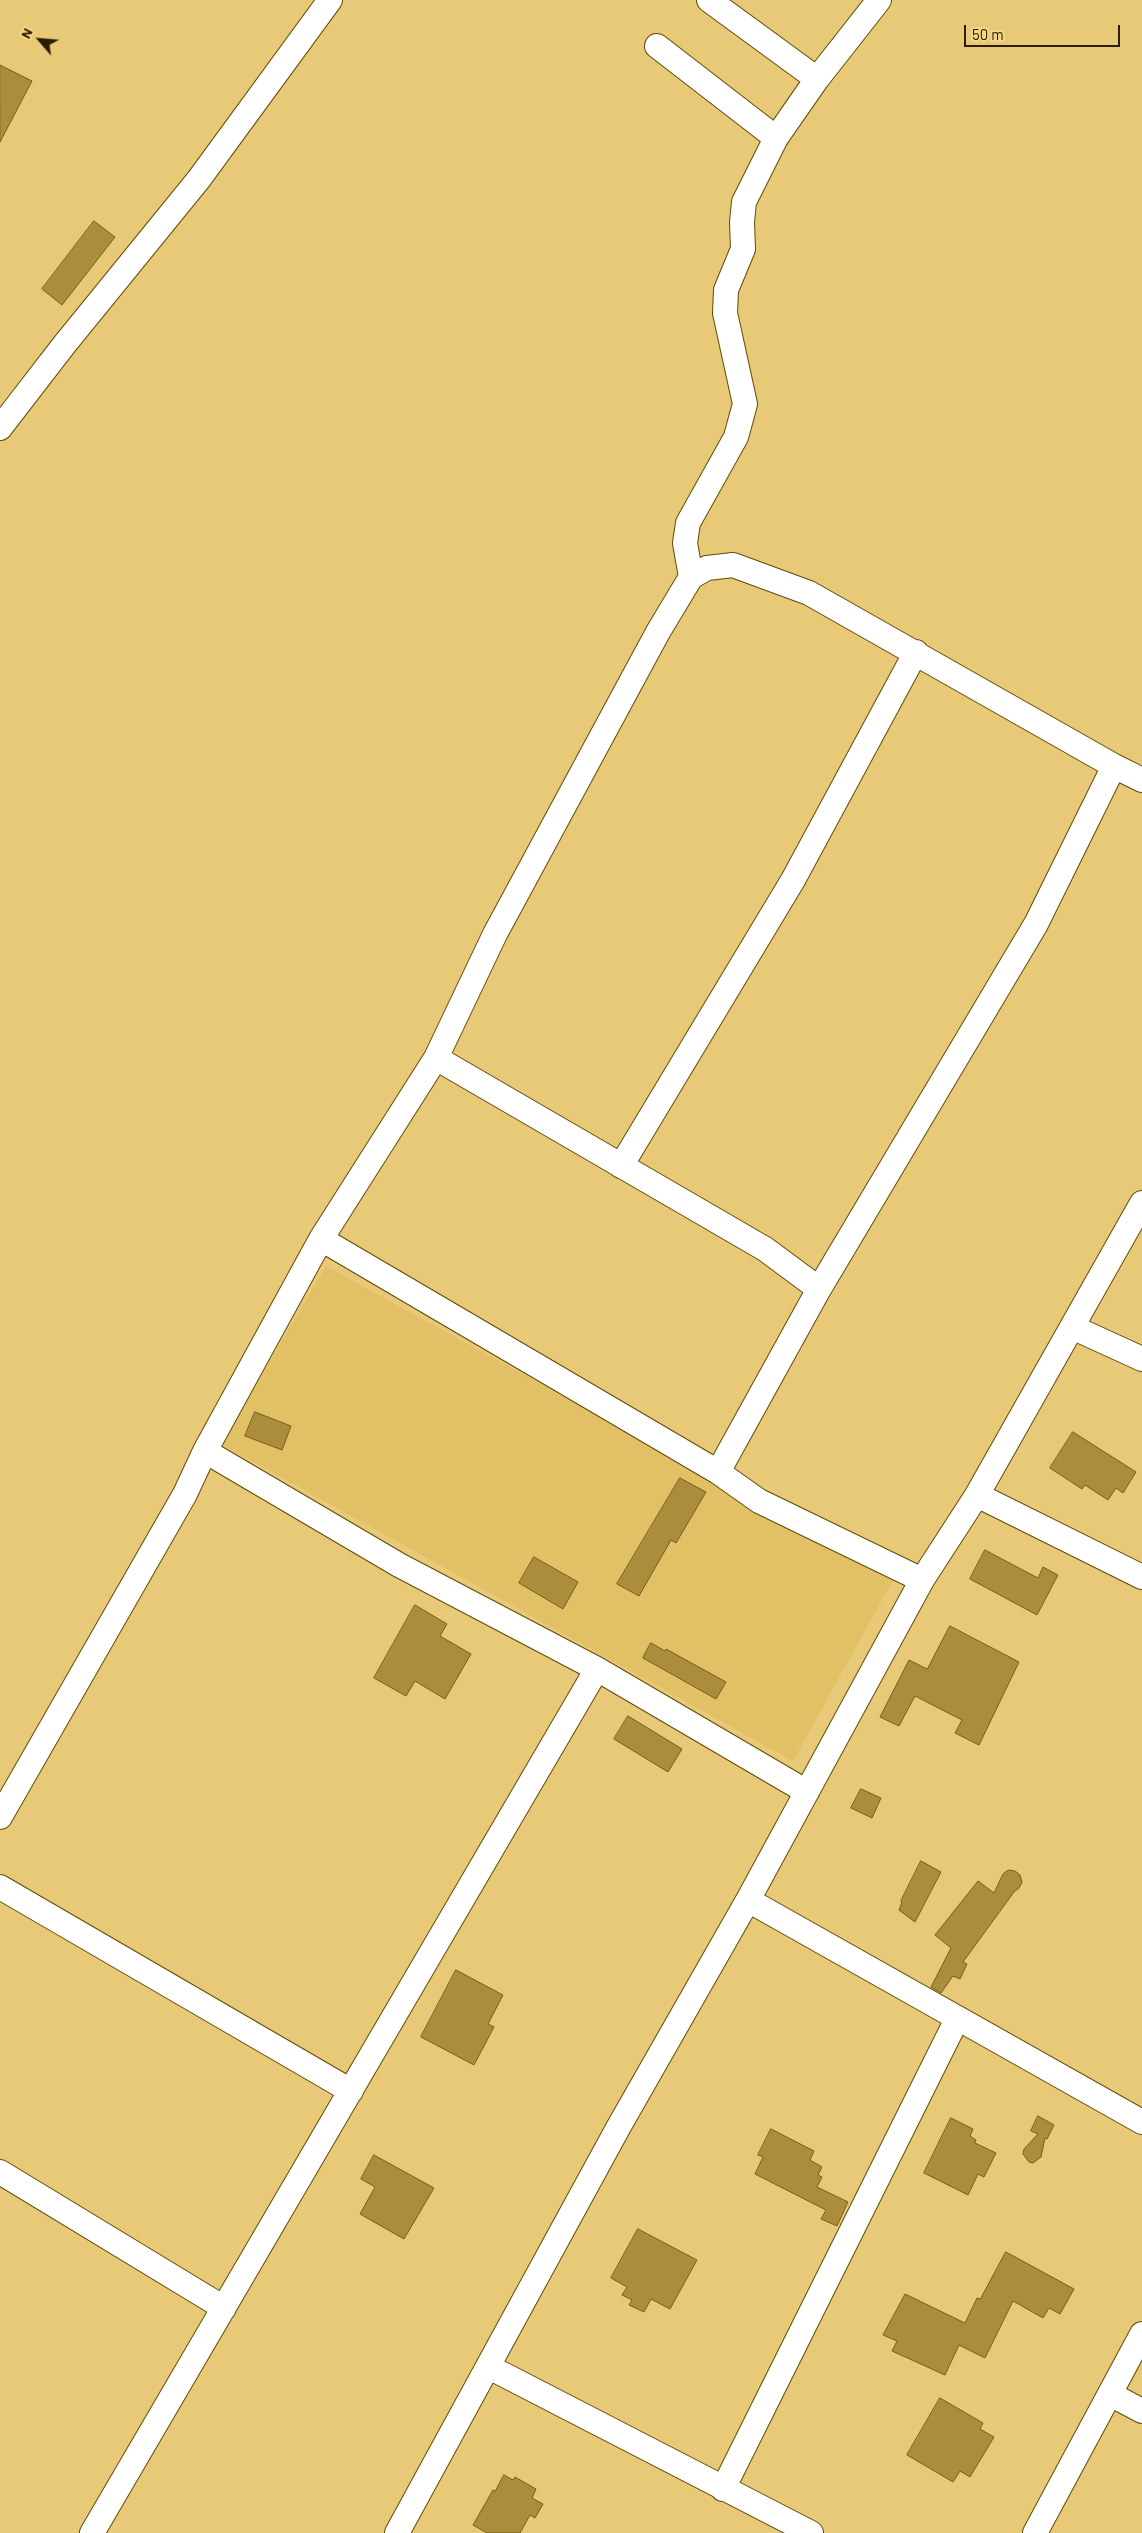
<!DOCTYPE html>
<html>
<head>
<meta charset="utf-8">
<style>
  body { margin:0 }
  #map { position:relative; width:1142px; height:2533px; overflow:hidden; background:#e8c978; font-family:Barlow,sans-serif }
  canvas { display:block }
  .north { position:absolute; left:15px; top:15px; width:50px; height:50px; -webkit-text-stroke:4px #f5d684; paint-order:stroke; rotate:297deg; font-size:14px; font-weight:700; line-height:20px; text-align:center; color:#2b1f00 }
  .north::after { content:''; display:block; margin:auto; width:18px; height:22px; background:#2b1f00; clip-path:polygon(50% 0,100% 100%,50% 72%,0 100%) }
  .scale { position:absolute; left:964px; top:25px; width:156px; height:22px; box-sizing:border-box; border:2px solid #2b1f00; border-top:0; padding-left:6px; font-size:15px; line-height:18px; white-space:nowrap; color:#2b1f00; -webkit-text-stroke:4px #f5d684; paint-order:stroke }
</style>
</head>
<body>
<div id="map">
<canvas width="1142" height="2533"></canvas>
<div class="north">N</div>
<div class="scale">50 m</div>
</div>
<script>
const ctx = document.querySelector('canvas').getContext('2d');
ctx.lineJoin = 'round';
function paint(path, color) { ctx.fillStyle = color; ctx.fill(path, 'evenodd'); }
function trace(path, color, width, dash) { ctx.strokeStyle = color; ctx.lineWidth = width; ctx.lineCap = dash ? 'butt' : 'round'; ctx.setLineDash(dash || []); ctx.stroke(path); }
paint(new Path2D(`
  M326,1266l568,312 -101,183 -572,-317z`), '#e2c066');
const building = new Path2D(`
  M0,65l32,16 -32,61z
  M94,221l21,16 -53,68 -20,-16z
  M255,1412l36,14 -9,24 -37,-14z
  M1073,1432l63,40 -13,21 -7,-5 -8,12 -23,-15 -3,4 -32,-21z
  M680,1478l26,14 -30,51 -5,-3 -32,56 -22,-12z
  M985,1550l53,28 5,-11 15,8 -21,40 -67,-36z
  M534,1557l44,25 -15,27 -44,-26z
  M415,1605l32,19 -7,12 31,18 -26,45 -30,-18 -9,15 -32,-18z
  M950,1626l69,36 -40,83 -24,-12 7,-13 -47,-24 -16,30 -19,-9 29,-57 18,9z
  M651,1643l14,8 1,-2 60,33 -10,17 -73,-41z
  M628,1716l54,33 -14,23 -54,-33z
  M861,1789l20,9 -9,20 -21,-10z
  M921,1861l20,11 -26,50 -16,-12 3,-8 -1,-1z
  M1009,1870l6,1 5,4 2,7 -3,6 -5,4 -51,70 4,2 -7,15 -7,-3 -12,17 -10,-6 20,-39 -16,-13 43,-54 16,12 9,-19z
  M456,1970l47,25 -15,29 6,3 -20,38 -53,-28z
  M1038,2116l16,9 -7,14 -2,-1 -4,19 -8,6 -4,-1 -6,-8 1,-5 14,-15 -7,-3z
  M951,2118l22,11 -3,7 6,4 -1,3 21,10 -12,24 -6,-3 -10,21 -44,-22z
  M771,2129l43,22 -4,9 12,7 -4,8 4,2 -5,10 31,15 -11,24 -16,-7 5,-9 -71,-36 8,-17 -5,-2z
  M374,2155l60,33 -30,51 -44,-25 15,-27 -14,-8z
  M638,2229l59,31 -27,49 -19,-10 -7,13 -15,-7 3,-5 -10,-5 5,-8 -16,-9z
  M1006,2252l68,37 -14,25 -11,-6 -6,10 -30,-17 -28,57 -26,-13 -14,30 -53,-24 5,-10 -14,-6 22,-41 60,29 12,-25 3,1z
  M940,2398l43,25 -3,6 14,8 -24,40 -10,-6 -7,11 -46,-27z
  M504,2475l9,5 2,-3 21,12 -4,9 11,6 -8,14 -5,-3 -10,18h-33l-14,-8 20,-35 2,1z`);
paint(building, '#ab8d3b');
trace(building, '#755f1f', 1);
const street = new Path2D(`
  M709,0l108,79
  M657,46l119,92
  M0,428l64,-83 135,-166 131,-179
  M691,577l-6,-34 3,-20 48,-86 9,-33 -20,-91 1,-23 17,-41 -1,-27 2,-20 32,-64 41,-59 62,-79
  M1114,766l28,14
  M436,1058l59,-124 163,-302 33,-55 16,-9 26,-3 76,28 305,173 -78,158 -217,365 -101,183
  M621,1166l172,-286 123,-228
  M321,1239l397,233 41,29 163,79
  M1072,1327l70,32
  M205,1451l116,-212 115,-181 329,191 54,40
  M977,1495l165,82
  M0,1817l185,-323 20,-43 194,114 198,104
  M0,1887l351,204
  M748,1900l174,-320 55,-85 165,-292
  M0,2172l224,136
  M489,2367l322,166
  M1110,2394l32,17
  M723,2489l234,-470
  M92,2533l505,-864 210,123
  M397,2533l221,-405 130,-228 394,222
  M1035,2533l107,-199`);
trace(street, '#614c04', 26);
trace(street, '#fff', 24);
</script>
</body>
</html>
